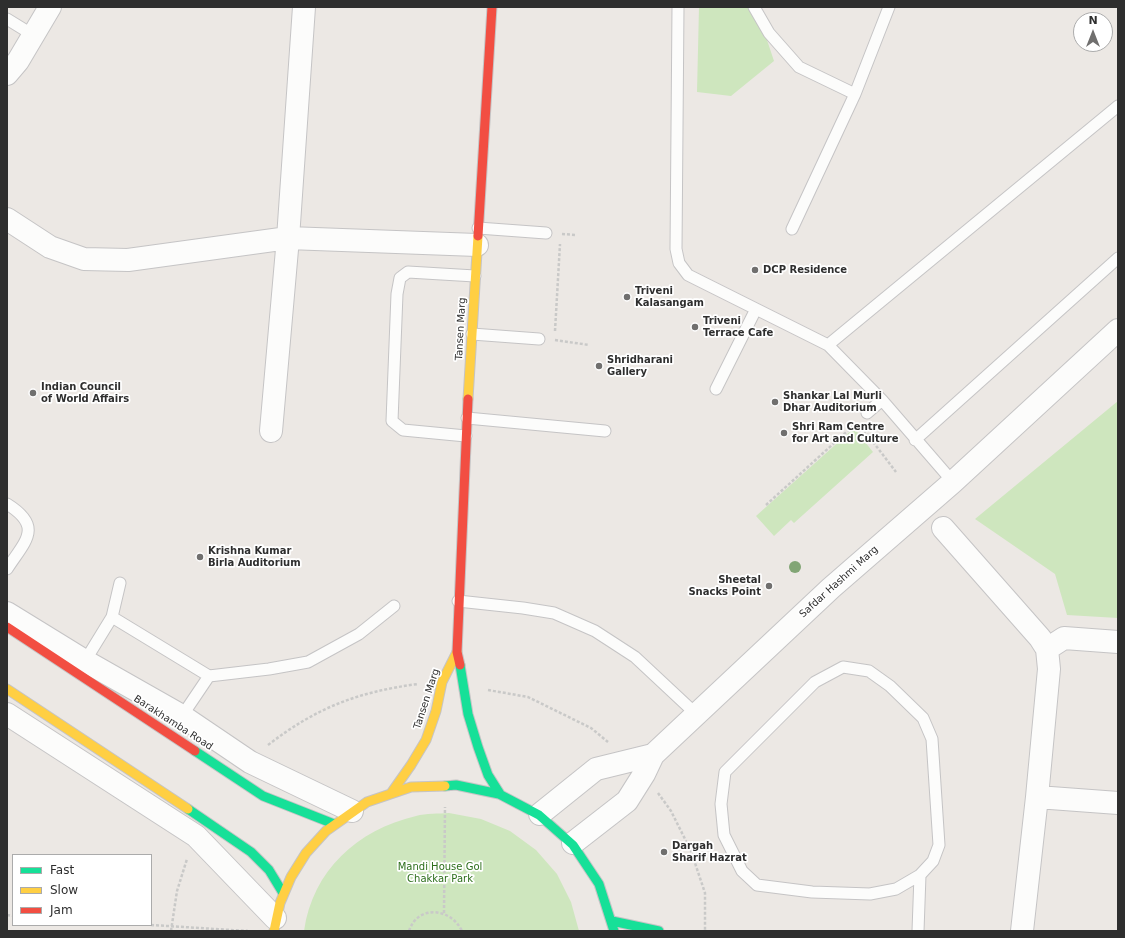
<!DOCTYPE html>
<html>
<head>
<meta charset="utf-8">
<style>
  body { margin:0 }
  #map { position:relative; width:1125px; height:938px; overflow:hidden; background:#ece8e4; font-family:"DejaVu Sans",sans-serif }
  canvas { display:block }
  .frame { position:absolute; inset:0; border:8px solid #2e2e2e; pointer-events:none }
  .legend { position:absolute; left:12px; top:854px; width:140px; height:72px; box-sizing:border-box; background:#fff; border:1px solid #ababab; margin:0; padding:5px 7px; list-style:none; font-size:12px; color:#2e2e2e }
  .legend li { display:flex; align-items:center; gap:8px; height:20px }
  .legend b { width:20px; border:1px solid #ababab }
  .north { position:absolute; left:1073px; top:12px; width:40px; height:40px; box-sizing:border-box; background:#fff; border:1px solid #ababab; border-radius:50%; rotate:0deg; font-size:11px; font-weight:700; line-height:16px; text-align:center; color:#2e2e2e }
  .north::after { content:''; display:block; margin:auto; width:14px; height:18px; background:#706f6e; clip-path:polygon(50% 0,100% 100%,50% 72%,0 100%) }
</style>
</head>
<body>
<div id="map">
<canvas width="1125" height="938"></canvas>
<div class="frame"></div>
<ul class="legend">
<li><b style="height:5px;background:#16e098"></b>Fast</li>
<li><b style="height:5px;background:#ffcf43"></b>Slow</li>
<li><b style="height:5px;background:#f24e42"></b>Jam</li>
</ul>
<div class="north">N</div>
</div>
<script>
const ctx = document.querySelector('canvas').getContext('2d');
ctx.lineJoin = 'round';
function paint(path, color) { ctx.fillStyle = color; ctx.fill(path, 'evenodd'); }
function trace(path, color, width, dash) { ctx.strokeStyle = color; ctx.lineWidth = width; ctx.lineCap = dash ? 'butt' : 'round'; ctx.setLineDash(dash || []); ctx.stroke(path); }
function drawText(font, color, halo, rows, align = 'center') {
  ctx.font = font + ' "DejaVu Sans",sans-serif'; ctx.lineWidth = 3.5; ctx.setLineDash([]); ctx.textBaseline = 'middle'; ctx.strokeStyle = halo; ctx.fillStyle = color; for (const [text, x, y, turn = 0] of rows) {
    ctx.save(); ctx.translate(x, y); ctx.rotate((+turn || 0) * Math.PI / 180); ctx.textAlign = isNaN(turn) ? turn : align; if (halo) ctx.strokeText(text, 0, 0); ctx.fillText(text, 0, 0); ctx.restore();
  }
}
paint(new Path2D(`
  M699,7h57l18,54 -43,35 -34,-4z
  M1118,401v217l-51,-3 -12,-41 -80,-55z
  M854,428l19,24 -79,71 -3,-3 -17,16 -18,-20z
  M449,813l32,6 29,12 26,19 21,24 14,28 8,29h-275c9,-61 53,-101 112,-115 10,-3 23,-2 33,-3z`), '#cee6be');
const lane = new Path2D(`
  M678,7l-2,242 3,14 9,12 140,70 54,55 71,82
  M754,7l15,26 30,34 56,27 34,-87
  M7,19l26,16
  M478,228l68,5
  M792,229l63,-135
  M472,334l67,5
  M828,345l290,-239
  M716,389l40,-80
  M867,413l15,-13
  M467,418l138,13
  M466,436l-63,-6 -11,-9 5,-127 3,-16 8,-6 67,4
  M915,440l203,-182
  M7,504c37,23 18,37 0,65
  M458,601l65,7 31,5 41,18 40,26 61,57
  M112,617l97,59 -27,40
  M85,661l27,-44 8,-34
  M843,667l26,4 21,15 33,32 9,21 7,106 -6,16 -13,14 -24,14 -26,5 -58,-2 -55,-7 -15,-14 -18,-36 -3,-31 4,-32 90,-90z
  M209,676l60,-7 39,-7 51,-28 35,-28
  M918,931l2,-56`);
const street = new Path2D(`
  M7,74l11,-13 32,-54
  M7,219l43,28 34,12 44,1 160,-22 189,7
  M271,431l17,-193 16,-231
  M943,528l97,110 7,11 2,20 -12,128 -15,134
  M7,613l78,48 97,55 68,46 102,49
  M1047,649l17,-11 54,4
  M7,714l189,122 79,82
  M1037,797l81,6
  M540,814l56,-45 57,-14
  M573,843l54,-42 17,-27 9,-19 178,-167 122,-106 165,-152`);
const fast = new Path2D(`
  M460,665l8,49 10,33 10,28 12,19
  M195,751l68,45 71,28
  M445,786l11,-1 43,9 40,21 34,30 26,39 15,47
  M188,809l63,43 18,18 14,23
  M612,921l47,10`);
const slow = new Path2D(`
  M468,399l10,-163
  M7,689l181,120
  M392,792l19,-27 15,-25 10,-29 6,-29 15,-30
  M274,931l6,-28 11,-26 15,-24 20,-22 41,-29 44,-15 34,-1`);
const jam = new Path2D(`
  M478,236l14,-229
  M7,627l188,124
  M460,665l-3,-13 11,-253`);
trace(lane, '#c5c4c5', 13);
trace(street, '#c5c4c5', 24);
trace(fast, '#c5c4c5', 11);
trace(slow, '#c5c4c5', 11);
trace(jam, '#c5c4c5', 11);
trace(new Path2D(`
  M562,234l14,1
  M555,331l5,-87
  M555,340l34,5
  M864,430l32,42
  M766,505l88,-80
  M488,690l40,7 63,31 17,14
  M268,745c48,-37 89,-53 150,-61
  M658,793l13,18 20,40 14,42v38
  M444,913l1,-106
  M7,915l6,1
  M151,925l97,6
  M171,931l6,-40 10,-32
  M409,931c9,-27 42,-23 53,0`), '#c9c9c8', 2.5, [3, 2]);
trace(lane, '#fcfcfb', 11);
trace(street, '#fcfcfb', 22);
trace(fast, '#16e098', 9);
trace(slow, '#ffcf43', 9);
trace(jam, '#f24e42', 9);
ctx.fillStyle = '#82a575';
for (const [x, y] of [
  [795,567]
]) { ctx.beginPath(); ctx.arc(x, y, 6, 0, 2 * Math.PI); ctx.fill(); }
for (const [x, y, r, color] of [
  [755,270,4,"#706f6e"],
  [627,297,4,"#706f6e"],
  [695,327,4,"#706f6e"],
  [599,366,4,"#706f6e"],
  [33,393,4,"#706f6e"],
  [775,402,4,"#706f6e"],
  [784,433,4,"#706f6e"],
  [200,557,4,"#706f6e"],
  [769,586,4,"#706f6e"],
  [664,852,4,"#706f6e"]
]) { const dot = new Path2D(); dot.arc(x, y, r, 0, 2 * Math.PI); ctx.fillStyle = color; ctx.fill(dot); trace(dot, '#fff', 1.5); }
drawText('bold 10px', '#2e2e2e', '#fff', [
  ["DCP Residence",763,270],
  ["Triveni",635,291],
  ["Kalasangam",635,303],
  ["Triveni",703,321],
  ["Terrace Cafe",703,333],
  ["Shridharani",607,360],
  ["Gallery",607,372],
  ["Indian Council",41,387],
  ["of World Affairs",41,399],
  ["Shankar Lal Murli",783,396],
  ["Dhar Auditorium",783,408],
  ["Shri Ram Centre",792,427],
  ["for Art and Culture",792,439],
  ["Krishna Kumar",208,551],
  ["Birla Auditorium",208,563],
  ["Sheetal",761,580,"right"],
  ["Snacks Point",761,592,"right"],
  ["Dargah",672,846],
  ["Sharif Hazrat",672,858]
], 'left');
drawText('10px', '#2e2e2e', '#fff', [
  ["Tansen Marg",461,329,-87],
  ["Safdar Hashmi Marg",839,582,-42],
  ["Tansen Marg",427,699,-72],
  ["Barakhamba Road",173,723,33]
]);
drawText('10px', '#2c6e1b', '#fff', [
  ["Mandi House Gol",440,867],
  ["Chakkar Park",440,879]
]);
</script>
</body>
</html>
